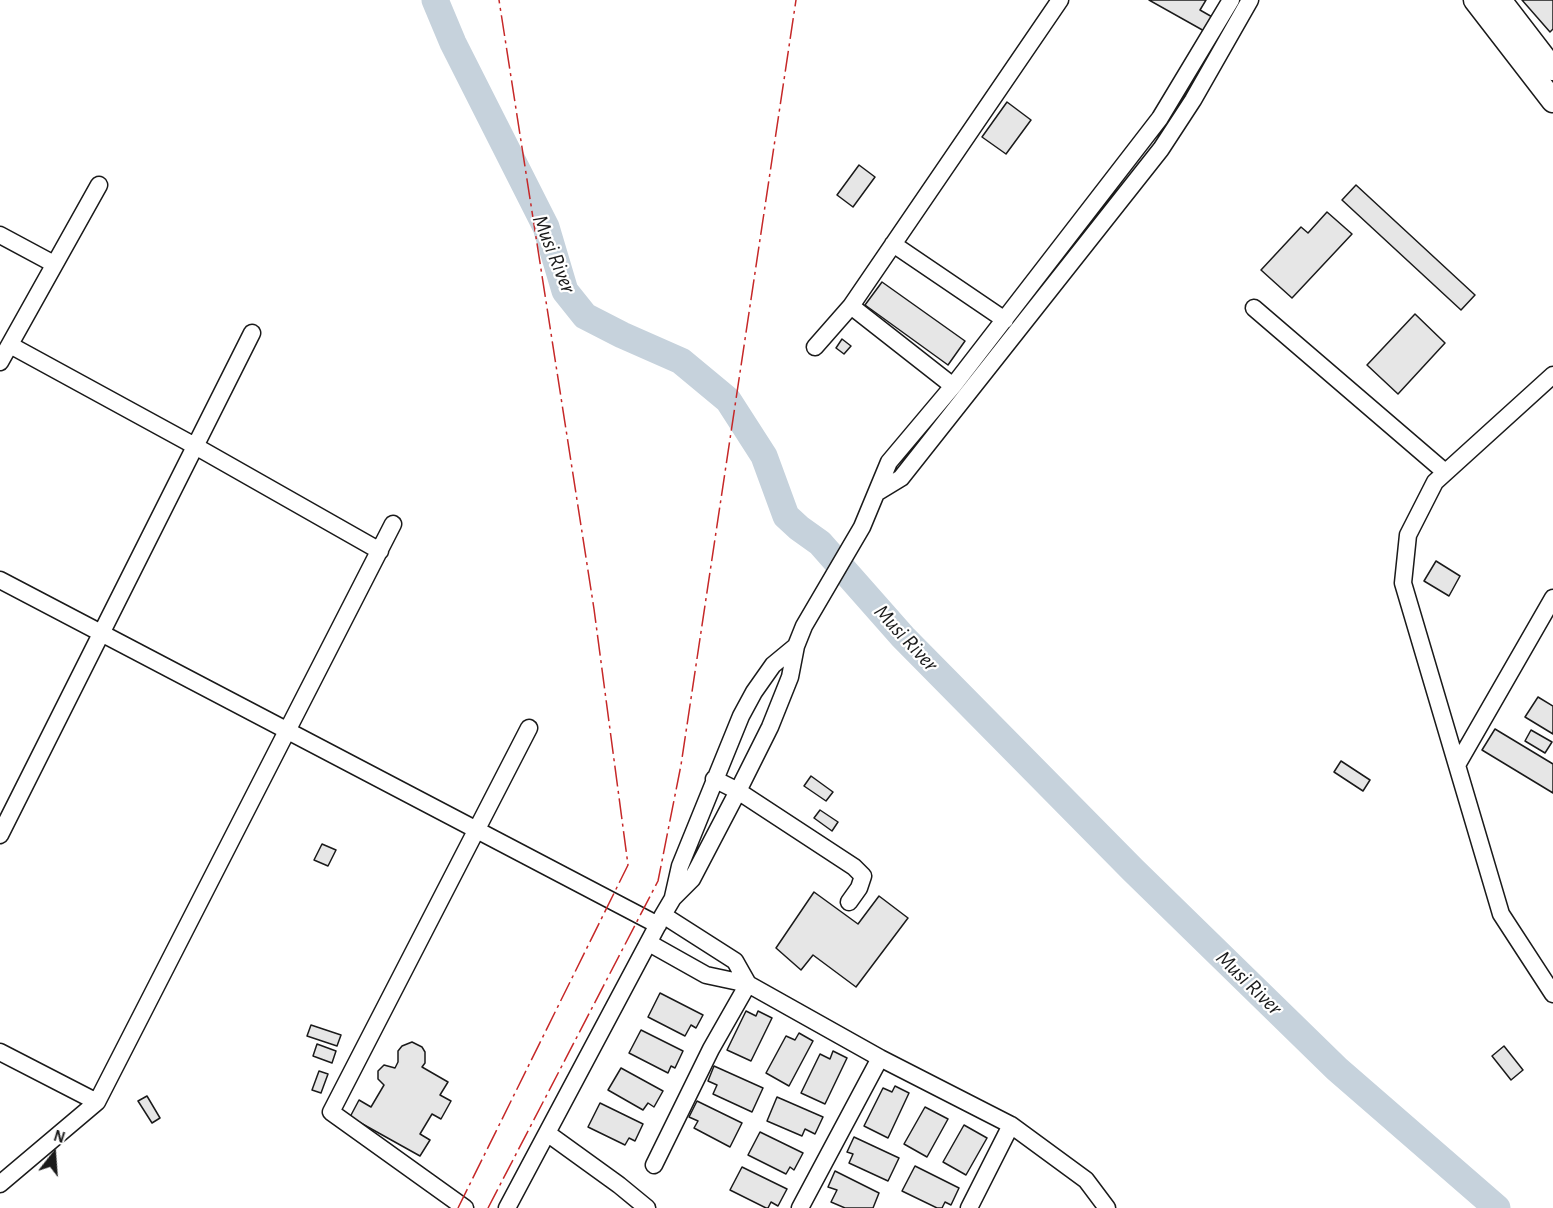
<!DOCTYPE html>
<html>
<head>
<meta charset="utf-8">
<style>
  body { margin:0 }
  #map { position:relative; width:1553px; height:1208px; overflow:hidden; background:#fff; font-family:"Alegreya Sans",sans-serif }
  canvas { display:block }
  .north { position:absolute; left:24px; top:1124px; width:60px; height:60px; -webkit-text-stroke:4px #fff; paint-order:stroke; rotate:17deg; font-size:16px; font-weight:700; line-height:24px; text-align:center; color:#1a1a1a }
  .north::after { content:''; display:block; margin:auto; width:21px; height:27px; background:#1a1a1a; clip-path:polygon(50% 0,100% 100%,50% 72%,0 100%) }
</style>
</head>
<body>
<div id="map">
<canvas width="1553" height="1208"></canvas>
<div class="north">N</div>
</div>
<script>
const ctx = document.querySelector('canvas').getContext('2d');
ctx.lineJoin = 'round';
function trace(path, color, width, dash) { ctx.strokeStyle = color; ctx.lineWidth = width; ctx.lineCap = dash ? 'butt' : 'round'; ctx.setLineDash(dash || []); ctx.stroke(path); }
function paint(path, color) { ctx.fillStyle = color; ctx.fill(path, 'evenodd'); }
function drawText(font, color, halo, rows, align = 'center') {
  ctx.font = font + ' "Alegreya Sans",sans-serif'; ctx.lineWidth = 4.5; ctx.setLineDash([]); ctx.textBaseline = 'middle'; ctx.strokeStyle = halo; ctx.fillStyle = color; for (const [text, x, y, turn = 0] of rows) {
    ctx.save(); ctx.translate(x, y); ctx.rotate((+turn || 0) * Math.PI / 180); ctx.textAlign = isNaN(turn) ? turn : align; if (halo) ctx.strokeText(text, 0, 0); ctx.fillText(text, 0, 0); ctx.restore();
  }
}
trace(new Path2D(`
  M435,0l18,43 93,184 19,64 20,25 37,19 59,26 47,39 36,56 22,60 13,12 21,15 83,94 230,233 204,199 160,139`), '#c6d2dc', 27);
const building = new Path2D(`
  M1149,0h57l-6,10 14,8 -8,14z
  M1522,0h31v29l-3,3z
  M1007,102l24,18 -25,34 -24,-17z
  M859,165l16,12 -22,30 -16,-12z
  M1356,185l119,110 -14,15 -119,-110z
  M1327,212l25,22 -60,64 -31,-28 40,-43 7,6z
  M882,282l83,59 -17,24 -83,-60z
  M1415,314l30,29 -47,51 -31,-29z
  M842,339l9,7 -7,8 -8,-6z
  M1436,561l24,15 -11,20 -25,-15z
  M1538,697l15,9v28l-28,-17z
  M1495,729l58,35v29l-71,-43z
  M1531,730l21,12 -7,11 -20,-12z
  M1341,761l29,19 -7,11 -29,-19z
  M811,776l22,16 -7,9 -22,-15z
  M820,810l18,12 -6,9 -18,-13z
  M322,844l14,6 -8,16 -14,-6z
  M814,892l44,32 21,-28 29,22 -52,69 -43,-32 -12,15 -25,-22z
  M660,993l43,22 -7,13 -5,-3 -6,11 -37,-19z
  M746,1011l10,5 2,-5 14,7 -21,43 -24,-11z
  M311,1025l30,10 -4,11 -30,-10z
  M641,1030l42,21 -8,17 -4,-2 -3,7 -39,-20z
  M799,1033l14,8 -24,45 -23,-13 20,-37 9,4z
  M412,1042l10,5 3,5v11l-3,4 26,15 -8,13 11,6 -10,18 -9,-5 -12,20 10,6 -10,16 -70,-39 9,-17 12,7 13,-22 -6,-6v-8l6,-6 11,3 3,-6v-11l4,-5z
  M317,1044l19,7 -4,12 -19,-7z
  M1504,1046l19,24 -12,10 -19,-24z
  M833,1051l14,7 -22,46 -24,-11 19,-39 10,5z
  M714,1066l49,22 -11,24 -39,-18 4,-9 -9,-4z
  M621,1068l42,23 -9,16 -6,-4 -5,7 -35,-20z
  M319,1071l9,3 -7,19 -9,-3z
  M895,1086l14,7 -21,45 -24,-12 19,-38 9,4z
  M147,1096l13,22 -8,5 -14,-22z
  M777,1097l46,20 -8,17 -10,-5 -3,7 -35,-15z
  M697,1101l45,22 -12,24 -36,-19 4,-7 -9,-4z
  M600,1103l43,21 -8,17 -6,-3 -4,7 -37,-18z
  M925,1107l23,12 -21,38 -23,-13z
  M964,1125l23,13 -21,37 -23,-13z
  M760,1132l43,21 -9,17 -4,-3 -4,7 -38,-19z
  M854,1137l45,21 -11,23 -39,-18 4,-9 -6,-2z
  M915,1166l44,22 -8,17 -6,-3 -3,6h-5l-35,-17z
  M742,1167l45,22 -9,17 -7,-4 -3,6h-2l-36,-18z
  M835,1171l44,22 -6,15h-28l-14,-6 6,-12 -9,-3z`);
paint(building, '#e6e6e6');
trace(building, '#1a1a1a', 1.5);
const minor = new Path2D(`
  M0,235l54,29
  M893,244l112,76
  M1254,308l191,164
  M10,345l185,101 185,105
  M815,347l36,-41
  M0,362l99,-177
  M1553,375l-118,107 -27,53 -5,48 98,331 52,80
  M953,386l-102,-80 209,-306
  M878,492l23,-14 260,-329 32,-49 57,-100
  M0,580l658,345
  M1457,765l96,-167
  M714,779l24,12 116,76 9,9 -4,12 -10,14
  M0,835l252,-502
  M673,897l7,-31 61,-150 13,-24 19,-27 23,-19
  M663,915l72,46 13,23
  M649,943l57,32 42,9 132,74 131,67 75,55 21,28
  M0,1052l97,50
  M547,1133l72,52 28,23
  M654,1165l57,-116 37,-65
  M0,1184l97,-82 296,-578
  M465,1208l-134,-96 198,-384
  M507,1208l156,-293 10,-17 19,-19 46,-88 32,-64 20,-50 6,-31 8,-20 58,-99 27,-65 64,-76 207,-268 71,-118
  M800,1208l80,-150
  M969,1208l42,-83`);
const major = new Path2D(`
  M1475,0l78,101
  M1500,0l53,69`);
trace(minor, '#1a1a1a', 19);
trace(major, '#1a1a1a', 25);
trace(minor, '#fff', 16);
trace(major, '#fff', 22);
trace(new Path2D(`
  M458,1208l170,-343 -34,-256 -95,-609
  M488,1208l170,-327 23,-116 115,-765`), '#c62828', 1.5, [21, 4.5, 3, 4.5]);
drawText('italic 22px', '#1a1a1a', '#fff', [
  ["Musi River",554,254,68],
  ["Musi River",906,638,47],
  ["Musi River",1249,983,44]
]);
</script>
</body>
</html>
